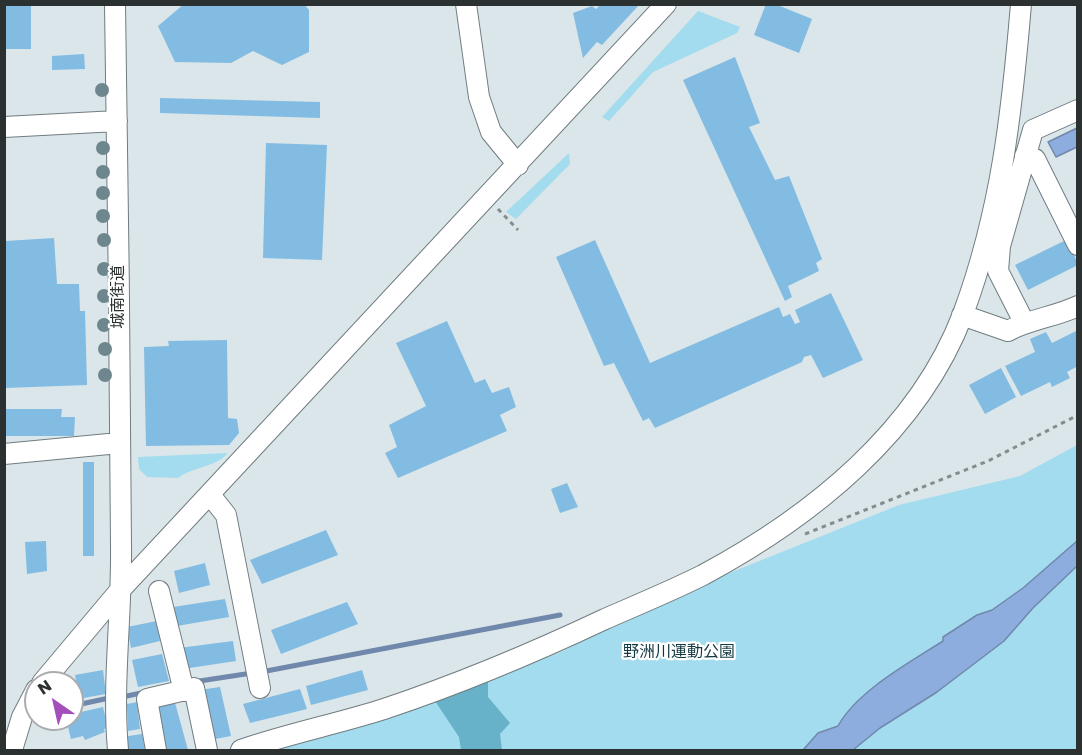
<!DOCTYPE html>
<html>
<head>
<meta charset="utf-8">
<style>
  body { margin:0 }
  #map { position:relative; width:1082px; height:755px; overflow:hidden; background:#dae6e9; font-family:Poppins,sans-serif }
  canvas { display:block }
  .frame { position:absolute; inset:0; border:6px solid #2b3031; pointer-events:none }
  .north { position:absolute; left:24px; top:671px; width:60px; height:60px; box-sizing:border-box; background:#fff; border:2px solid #aaacad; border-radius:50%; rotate:326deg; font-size:16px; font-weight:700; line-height:24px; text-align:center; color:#2b3031 }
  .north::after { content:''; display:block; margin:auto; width:21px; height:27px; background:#a44ebc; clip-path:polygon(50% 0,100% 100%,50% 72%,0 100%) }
</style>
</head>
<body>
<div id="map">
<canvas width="1082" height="755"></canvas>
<div class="frame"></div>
<div class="north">N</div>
</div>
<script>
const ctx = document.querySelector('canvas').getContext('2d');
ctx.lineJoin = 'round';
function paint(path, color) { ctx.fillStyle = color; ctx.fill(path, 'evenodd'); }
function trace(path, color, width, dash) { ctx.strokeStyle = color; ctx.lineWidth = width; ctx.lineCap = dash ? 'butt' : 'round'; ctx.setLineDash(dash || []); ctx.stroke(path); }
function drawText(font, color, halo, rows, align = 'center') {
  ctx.font = font + ' Poppins,"Noto Sans JP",sans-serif'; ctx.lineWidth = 4.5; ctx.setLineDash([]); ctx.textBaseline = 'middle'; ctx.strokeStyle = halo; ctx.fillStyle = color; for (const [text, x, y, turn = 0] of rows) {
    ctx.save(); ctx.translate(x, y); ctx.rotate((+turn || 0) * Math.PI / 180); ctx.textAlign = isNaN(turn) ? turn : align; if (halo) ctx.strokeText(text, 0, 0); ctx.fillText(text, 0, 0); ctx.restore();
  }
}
paint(new Path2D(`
  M698,11l42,16 -3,6 -84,39 -44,49 -7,-4z
  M569,153l1,11 -54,55 -10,-7z
  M1077,445v305h-811l222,-71 73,-27 96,-50 242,-97 121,-29z
  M228,453c-13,15 -34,13 -50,25l-31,-1 -8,-8 -1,-12z`), '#a3dcee');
paint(new Path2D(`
  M488,679v18l22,26 -10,11 2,16h-41l-2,-13 -24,-36z`), '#67b2c8');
const water = new Path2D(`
  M1077,128v19l-21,10 -8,-15z
  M1077,541v25l-44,42 -29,33 -67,51 -57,36 -27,22h-50l15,-17 20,-7c19,-35 71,-63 105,-85v-4l34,-22 15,-5 31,-22z`);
paint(water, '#8daddf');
trace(water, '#7088ab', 1.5);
trace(new Path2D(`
  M261,672l299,-57
  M193,682l59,-9
  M122,697l24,-5
  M72,706l37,-8`), '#7088ab', 5);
paint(new Path2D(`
  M4,4h27v45h-26z
  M184,4h120l5,6v42l-27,13 -29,-14 -22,12 -56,-1 -17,-36z
  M601,4h39l-38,41 -5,-3 -14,16 -10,-45 19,-7 4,3z
  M766,4h9l37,15 -13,34 -45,-18z
  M84,54l1,15 -33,1v-14z
  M735,57l25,66 -11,4 26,53 14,-4 33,83 -6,4 3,8 -31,15 4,11 -7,4 -102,-221z
  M160,98l160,4v16l-160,-5z
  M266,143l61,2 -5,115 -59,-2z
  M54,238l3,46h22l1,27h5l2,74 -82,3v-147z
  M1068,239l10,26 -50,25 -13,-25z
  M595,240l55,123 129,-56 4,10 7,-3 5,10 5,-2 -5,-12 36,-17 32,67 -40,18 -12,-23 -7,2 -2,5 -147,66 -6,-10 -6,3 -29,-58 -10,3 -48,-109z
  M447,321l28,62 10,-4 7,14 17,-6 7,20 -16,8 7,16 -109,47 -13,-25 12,-6 -8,-22 37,-19 -30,-63z
  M1078,330v36l-11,6 3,6 -18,9 -2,-5 -29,14 -16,-30 30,-14 -5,-13 16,-7 6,11z
  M227,340l1,78 9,1 2,14 -10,12 -83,1 -2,-99 25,-1 -1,-5z
  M1001,368l15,29 -31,17 -16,-29z
  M4,409h58l-1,8h14l-1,19h-70z
  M83,462h11v94h-11z
  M567,483l11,24 -18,6 -9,-24z
  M326,530l12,25 -76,29 -12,-24z
  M46,541l1,30 -20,3 -2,-32z
  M205,563l5,22 -31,8 -5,-22z
  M225,599l4,18 -52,9 -4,-19z
  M347,602l11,22 -77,30 -10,-24z
  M157,621l3,20 -29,7 -4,-21z
  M233,641l3,20 -53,8 -4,-21z
  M162,654l7,27 -31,6 -6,-27z
  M103,670l3,24 -34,6v-7l6,-1 -3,-17z
  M362,670l6,20 -57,15 -5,-19z
  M220,687l11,49 -21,4 -11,-50z
  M300,689l7,20 -57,14 -7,-19z
  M174,699l14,51h-25l-10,-47z
  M137,702l3,27 -12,2 -1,-27z
  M103,707l5,21 -4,1 1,3 -20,8 -2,-4 -12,3 -5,-20h6v-5z
  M142,734l3,16h-21l-2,-13z`), '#83bce2');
const minor = new Path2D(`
  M115,4c3,181 5,361 6,542 1,68 -9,137 -3,204
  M466,4l13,93 12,35 27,33
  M4,127l113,-6
  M1025,156l10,3 43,86
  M962,315l46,16c22,-12 47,-14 70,-25
  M1024,322l-26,-51 2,-25 33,-116 45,-20
  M4,454l115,-11
  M211,496l15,19 34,173
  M159,591l25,100
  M42,683l79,-94 545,-585
  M12,750l10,-33 14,-27
  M156,750l-9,-51 47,-11 13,62
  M241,750c46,-16 96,-26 143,-41 75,-25 149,-56 221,-90 32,-14 66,-28 98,-44 108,-58 215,-143 260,-261 38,-102 49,-202 58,-310`);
trace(minor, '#717c80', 22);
trace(new Path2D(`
  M498,209l20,21
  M805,534l183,-73 90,-46`), '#848c8e', 3, [4.5, 4.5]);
trace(minor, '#fff', 20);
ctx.fillStyle = '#6e878e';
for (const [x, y] of [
  [102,90],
  [103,148],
  [103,172],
  [103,193],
  [103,216],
  [104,240],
  [104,269],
  [104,296],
  [104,325],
  [105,349],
  [105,375]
]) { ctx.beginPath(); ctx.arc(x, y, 7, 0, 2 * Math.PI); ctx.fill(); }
drawText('16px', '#2b3031', '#fff', [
  ["城南街道",119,297,-90]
]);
drawText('16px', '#153943', '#fff', [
  ["野洲川運動公園",679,653]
]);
</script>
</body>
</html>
